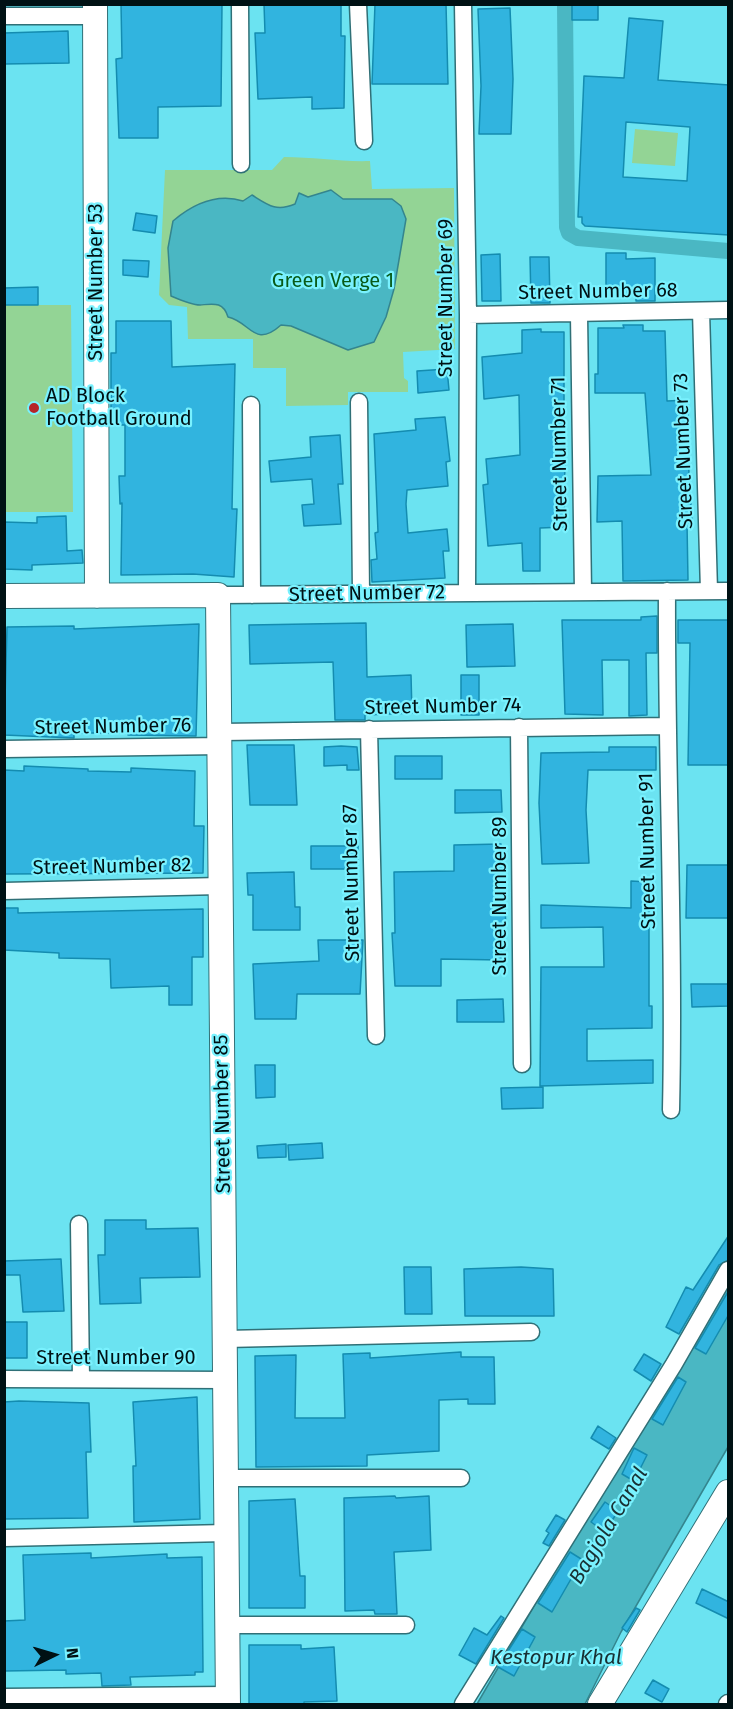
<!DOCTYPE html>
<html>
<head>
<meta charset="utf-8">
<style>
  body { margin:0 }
  #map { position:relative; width:733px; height:1709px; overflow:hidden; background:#6be3f1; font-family:"Fira Sans",sans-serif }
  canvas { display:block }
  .frame { position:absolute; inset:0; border:6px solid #001114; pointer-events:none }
  .north { position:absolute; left:24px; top:1625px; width:60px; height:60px; -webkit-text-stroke:4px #79f1fe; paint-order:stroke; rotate:85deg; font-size:16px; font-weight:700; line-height:24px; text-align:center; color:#001114 }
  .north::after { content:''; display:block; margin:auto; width:21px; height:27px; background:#001114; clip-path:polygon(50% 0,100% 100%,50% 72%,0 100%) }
</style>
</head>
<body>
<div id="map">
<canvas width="733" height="1709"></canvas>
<div class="frame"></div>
<div class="north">N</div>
</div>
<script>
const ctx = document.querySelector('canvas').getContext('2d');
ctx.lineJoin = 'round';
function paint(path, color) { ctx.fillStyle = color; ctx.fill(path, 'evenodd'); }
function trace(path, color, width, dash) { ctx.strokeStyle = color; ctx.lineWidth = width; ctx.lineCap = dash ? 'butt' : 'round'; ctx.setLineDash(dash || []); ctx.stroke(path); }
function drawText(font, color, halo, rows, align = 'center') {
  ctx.font = font + ' "Fira Sans",sans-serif'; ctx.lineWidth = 4.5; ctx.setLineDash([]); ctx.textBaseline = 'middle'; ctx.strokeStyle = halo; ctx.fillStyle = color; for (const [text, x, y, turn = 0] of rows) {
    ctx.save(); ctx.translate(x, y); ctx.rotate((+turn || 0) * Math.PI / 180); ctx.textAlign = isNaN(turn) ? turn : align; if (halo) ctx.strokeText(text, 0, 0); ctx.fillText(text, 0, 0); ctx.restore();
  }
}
paint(new Path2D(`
  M635,129l43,4 -3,33 -43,-3z
  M284,157c30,0 57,5 86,4l2,28 82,-1 1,161 -52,3 1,26 4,3v11h-60v13l-62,1v-38h-33v-29h-65l-1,-32 -18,-2 -10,-10 6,-125h107z
  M5,305h66l2,207h-68z`), '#93d495');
const water = new Path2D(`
  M331,190l12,9h49l9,7 5,13 -12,70 -8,28 -12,25 -26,8 -57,-24 -10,-1c-27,24 -30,-3 -53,-8 -5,-16 -15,-13 -28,-12 -7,0 -22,-6 -29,-9l-3,-48 5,-27c20,-17 44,-28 70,-20l9,-6c16,10 24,17 43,9l4,-11 9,4z
  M728,1273v174l-107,185 -36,72h-108z`);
paint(water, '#4ab7c3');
trace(water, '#34858e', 1.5);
trace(new Path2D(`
  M565,4l2,223 2,6 9,5 150,13`), '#4ab7c3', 16);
const building = new Path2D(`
  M121,4h101l-1,102 -63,1v31h-39l-3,-79 6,-1z
  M264,4h77v32h4l-1,72 -32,1v-12l-54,2 -3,-66h10z
  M375,4h71l2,80h-76z
  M572,4h26v16h-26z
  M510,8l3,71 -2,55h-32l2,-48 -3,-77z
  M629,18l34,3 -5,59 71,5v150l-144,-9 -3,-3v-6h-4l6,-141 40,2zM626,122l64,5 -3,54 -64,-4z
  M68,31l1,32 -65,1v-31z
  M136,213l21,3 -2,17 -22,-3z
  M606,253h20v6l29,-1v43h-19v-6l-30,1z
  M500,254l1,47h-19l-1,-46z
  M530,257h19l1,46h-19z
  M123,260l26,1 -1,16 -25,-2z
  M38,287v18h-34v-17z
  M116,321h55l1,46 63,-3 -3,145h5l-3,68 -41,-3 -72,1 1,-72 -2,1 -1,-28h6v-51h-14v-72h5z
  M623,325h20v6h22l2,70 21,-1v56l4,67h-5l1,57 -65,1 -1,-60 -25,1 1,-46 53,-1 -6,-82h-50v-19h3v-46h26z
  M541,329v3h23v74h-3l4,51 -1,70 -24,1v43h-17l-1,-28 -34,3 -5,-61 5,-1 -2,-25 34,-4 -1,-60 -35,4 -2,-42 40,-4v-23z
  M447,369l2,21 -31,3 -1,-22z
  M445,417l5,44 -4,1 2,24 -41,4 -1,14 2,29 39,-4 2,22h-6l2,27 -73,4 -1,-22 6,-1 -2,-26 3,-1 -4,-98 42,-4 -1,-11z
  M340,435l3,49h-5l3,40 -37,2 -2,-21 12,-1 -2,-25 -41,3 -2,-21 42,-4 -1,-20z
  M66,516l1,35 15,-1 1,13 -51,2v5l-28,-1v-47l33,1v-6z
  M657,616v37h-11l1,62 -18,1v-56h-27l1,55 -38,-1 -3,-94h79v-3z
  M678,620h51v145h-41l2,-122h-12z
  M366,623l1,54 44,-2 1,38 -47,2v5h-30l-2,-58 -83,2 -1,-39z
  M199,624l-3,112 -68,-1v-2h-54v5l-70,-3 3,-108 67,-1v3z
  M513,624l2,42 -48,1 -1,-42z
  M461,675h18v40h-18z
  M247,745h47l3,60h-47z
  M341,746l16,1 2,23h-12v-5l-23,1v-19z
  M609,747h47v23h-68l-2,40 3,53 -47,1 -3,-61 2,-50 68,-1z
  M395,756h47v23h-47z
  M24,766l64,3v2l43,1v-4l64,3 -1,55h10l-1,47 -199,1v-104l20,1z
  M455,790h46l1,22 -47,1z
  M501,844l5,82h-5v34l-60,-1v27h-46l-3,-53h3l-1,-61 60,-1v-26z
  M311,846h47v23h-47z
  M687,865h42v53h-43z
  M294,872l1,35h5v23h-47v-35h-5l-1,-22z
  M631,881l18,1v124h3v22l-65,1v32l66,-1v23l-113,3 1,-119h63l-1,-40 -62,1v-23l90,3z
  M4,908h14v5l185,-4v48h-11v48h-23v-19l-58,2 -1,-29 -51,-1v-5l-55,-3z
  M318,940h45l-3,54h-63l-1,25h-41l-2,-55 66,-3z
  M691,984h38v22l-37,1z
  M503,999l1,23h-47v-22z
  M255,1065h20v32l-19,1z
  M543,1087v21l-41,1 -1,-21z
  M322,1143l1,15 -34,2 -1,-15z
  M286,1144v13l-28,1 -1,-12z
  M105,1220h41v9l52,-1 2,49 -60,1 1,25 -41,1 -2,-49h7z
  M729,1235v25l-10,5 -40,69 -13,-7 20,-40 7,3z
  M61,1259l3,52 -41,1 -3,-37h-16v-14z
  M404,1267h27l1,47h-27z
  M521,1267l32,2 1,47h-89l-1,-47z
  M729,1290v24l-23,40 -11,-6z
  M4,1322h23v36h-23z
  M461,1352v5h33l1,47h-27v-5l-29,1v51l-72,4v11l-111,1 -1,-111 41,-1 -1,63h50l-2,-64 27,-1v5z
  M644,1354l17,10 -10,17 -17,-11z
  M678,1377l8,5 -23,43 -11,-6z
  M197,1397l3,122 -66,3 -1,-56h3l-3,-64z
  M19,1401l70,2 2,49h-5l2,66 -84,1v-117z
  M598,1426l18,12 -7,11 -18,-11z
  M634,1448l13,7 -13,26 -12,-7z
  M395,1496l1,2 33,-2 2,54 -37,2 3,62h-22l-1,-4 -29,1 -1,-113z
  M295,1499l5,77h5v32h-56v-107z
  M605,1502l13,9 -13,21 -14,-10z
  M556,1515l9,5 -16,26 -6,-3 6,-10 -3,-2z
  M570,1552l16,10 -12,19 -3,-2 -19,33 -14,-9z
  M91,1553v5l76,-4v4l35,-1 1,115h-8v3l-65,2 1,8 -29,1 -1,-13 -35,1v-4l-62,1v-50l21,-1 -2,-65z
  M702,1589l27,13v17l-33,-16z
  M636,1608l4,2 -13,22 -5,-4z
  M501,1616l3,2 -28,46 -17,-9 15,-27 13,7z
  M522,1629l13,8 -21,39 -16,-9z
  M249,1645h52v4l33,-2 3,54 -33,1v2h-55z
  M653,1680l16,9 -7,13 -17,-9z`);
paint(building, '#31b4df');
trace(building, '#148cb0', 1.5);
const street = new Path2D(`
  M240,4l1,160
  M358,4l6,137
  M463,4l5,311 -1,277
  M4,16h90
  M701,311l8,280
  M468,315l260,-5
  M579,315l4,277
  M359,402l2,191
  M251,405l1,190
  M667,591c-1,173 8,346 4,519
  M218,595l510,-4
  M519,727l3,337
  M369,729l7,307
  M221,732l445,-6
  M4,749l217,-3
  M4,891l216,-5
  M79,1224l2,155
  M226,1339l305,-7
  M4,1379l223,1
  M226,1478h235
  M4,1538l222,-5
  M228,1625h178
  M4,1697l224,-2
  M463,1704l211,-340 54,-94
  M727,1704l1,-1`);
const secondary = new Path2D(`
  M95,4l2,592
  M4,596l214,-1 10,1109
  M600,1704l128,-212`);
trace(street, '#307077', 19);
trace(secondary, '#307077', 26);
trace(street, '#fff', 16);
trace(secondary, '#fff', 24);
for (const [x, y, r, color] of [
  [34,408,6,"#b52529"]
]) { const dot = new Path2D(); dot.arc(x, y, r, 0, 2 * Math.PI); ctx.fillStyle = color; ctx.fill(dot); trace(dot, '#79f1fe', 2); }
drawText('20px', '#085a18', '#79f1fe', [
  ["Green Verge 1",333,281]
]);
drawText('20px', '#001114', '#79f1fe', [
  ["Street Number 53",96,282,-90],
  ["Street Number 68",598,292,-1],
  ["Street Number 69",446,298,-90],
  ["Street Number 73",684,451,-92],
  ["Street Number 71",560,454,-91],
  ["Street Number 72",367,594,-1],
  ["Street Number 74",443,707,-1],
  ["Street Number 76",113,727,-1],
  ["Street Number 91",648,851,-91],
  ["Street Number 82",112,867,-1],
  ["Street Number 87",352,883,-91],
  ["Street Number 89",500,896,-90],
  ["Street Number 85",223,1114,-91],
  ["Street Number 90",116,1358]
]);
drawText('20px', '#001114', '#79f1fe', [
  ["AD Block",46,396],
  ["Football Ground",46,419]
], 'left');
drawText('italic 21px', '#183033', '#79f1fe', [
  ["Bagjola Canal",609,1526,-59],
  ["Kestopur Khal",556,1658]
]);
</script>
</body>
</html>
